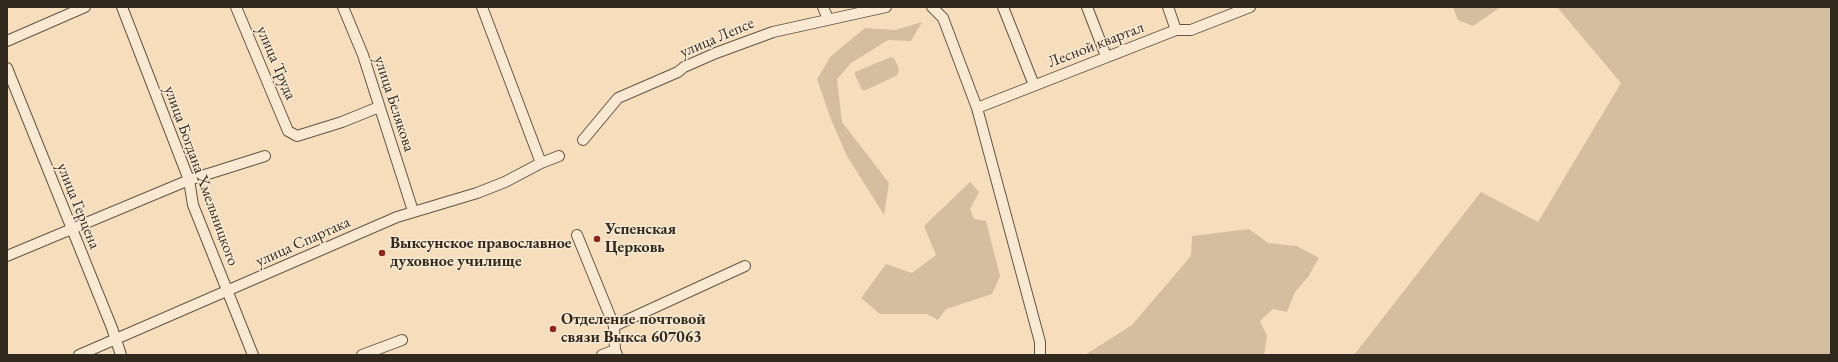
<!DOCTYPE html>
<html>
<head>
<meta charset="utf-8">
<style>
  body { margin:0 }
  #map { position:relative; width:1838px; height:362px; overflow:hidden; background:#f6ddbb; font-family:"EB Garamond",serif }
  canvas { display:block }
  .frame { position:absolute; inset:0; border:8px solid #32291e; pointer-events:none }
</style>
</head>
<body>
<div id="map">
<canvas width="1838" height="362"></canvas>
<div class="frame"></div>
</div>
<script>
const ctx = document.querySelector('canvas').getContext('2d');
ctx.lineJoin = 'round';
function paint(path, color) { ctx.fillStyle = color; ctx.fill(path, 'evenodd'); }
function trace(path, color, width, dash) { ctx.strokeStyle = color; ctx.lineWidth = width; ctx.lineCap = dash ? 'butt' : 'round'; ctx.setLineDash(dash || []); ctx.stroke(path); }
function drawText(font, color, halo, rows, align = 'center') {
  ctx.font = font + ' "EB Garamond",serif'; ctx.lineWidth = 3; ctx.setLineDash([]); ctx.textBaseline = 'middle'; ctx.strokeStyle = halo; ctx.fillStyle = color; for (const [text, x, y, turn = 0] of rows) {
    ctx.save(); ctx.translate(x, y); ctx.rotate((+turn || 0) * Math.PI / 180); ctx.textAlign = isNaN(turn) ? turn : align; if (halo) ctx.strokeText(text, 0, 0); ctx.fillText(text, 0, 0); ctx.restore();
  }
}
paint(new Path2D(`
  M1453,7h48l-28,19 -15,-6z
  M1557,7h274v348h-477l127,-163 57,30 83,-139z
  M922,22l-11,19 -23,-1 -37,23 -14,16 5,43 47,61 -5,32 -37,-59 -17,-39 -13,-38 14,-23 34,-28 30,2z
  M891,57l3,1c3,7 8,12 2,18l-30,14h-4l-7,-15v-3z
  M970,182l9,10 -9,17 4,10 12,2 14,55 -8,18 -46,15 -8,11 -11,-6h-47l-19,-16 25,-34 26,9 24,-18 -12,-29z
  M1249,229l19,14 29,3 22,12 -11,19 -13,15 -8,20 -14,-3 -13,12 7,15 -3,19h-179l47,-30 59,-69 1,-20z`), '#d5bea0');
const minor = new Path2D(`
  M122,7l67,173 4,25 60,150
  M236,7l52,124 9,5 45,-14 37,-15
  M343,7l20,48 50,156
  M482,7l59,156
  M823,7l5,12
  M932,7l11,11 34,90 63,234v13
  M1003,7l31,78
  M1087,7l19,49
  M1168,7l8,23
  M7,41l78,-34
  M7,68l105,260 9,27
  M977,108l199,-78h15l59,-23
  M583,140l35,-42 60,-26 6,-5 32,-14 57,-21 113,-25
  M577,235l37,91 1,24
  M7,256l182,-76 76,-24
  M614,326l131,-60
  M79,355l318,-138 80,-24 28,-11 36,-19 18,-7
  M362,355l40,-15
  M602,355l13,-5 2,5`);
trace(minor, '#635645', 12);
trace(minor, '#f9e9d3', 10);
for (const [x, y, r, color] of [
  [597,239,4,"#8f2418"],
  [382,253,4,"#8f2418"],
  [553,329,4,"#8f2418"]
]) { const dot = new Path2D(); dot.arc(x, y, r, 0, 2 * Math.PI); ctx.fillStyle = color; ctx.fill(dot); trace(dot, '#f9e9d3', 1.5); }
drawText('16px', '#32291e', '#f9e9d3', [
  ["улица Лепсе",717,38,-23],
  ["Лесной квартал",1096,45,-21],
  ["улица Труда",276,63,67],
  ["улица Белякова",394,104,72],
  ["улица Богдана Хмельницкого",201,176,70],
  ["улица Герцена",78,206,68],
  ["улица Спартака",303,242,-24]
]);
drawText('bold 16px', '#32291e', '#f9e9d3', [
  ["Успенская",605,230],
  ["Церковь",605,248],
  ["Выксунское православное",390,244],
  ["духовное училище",390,262],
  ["Отделение почтовой",561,320],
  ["связи Выкса 607063",561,338]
], 'left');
</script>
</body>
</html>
